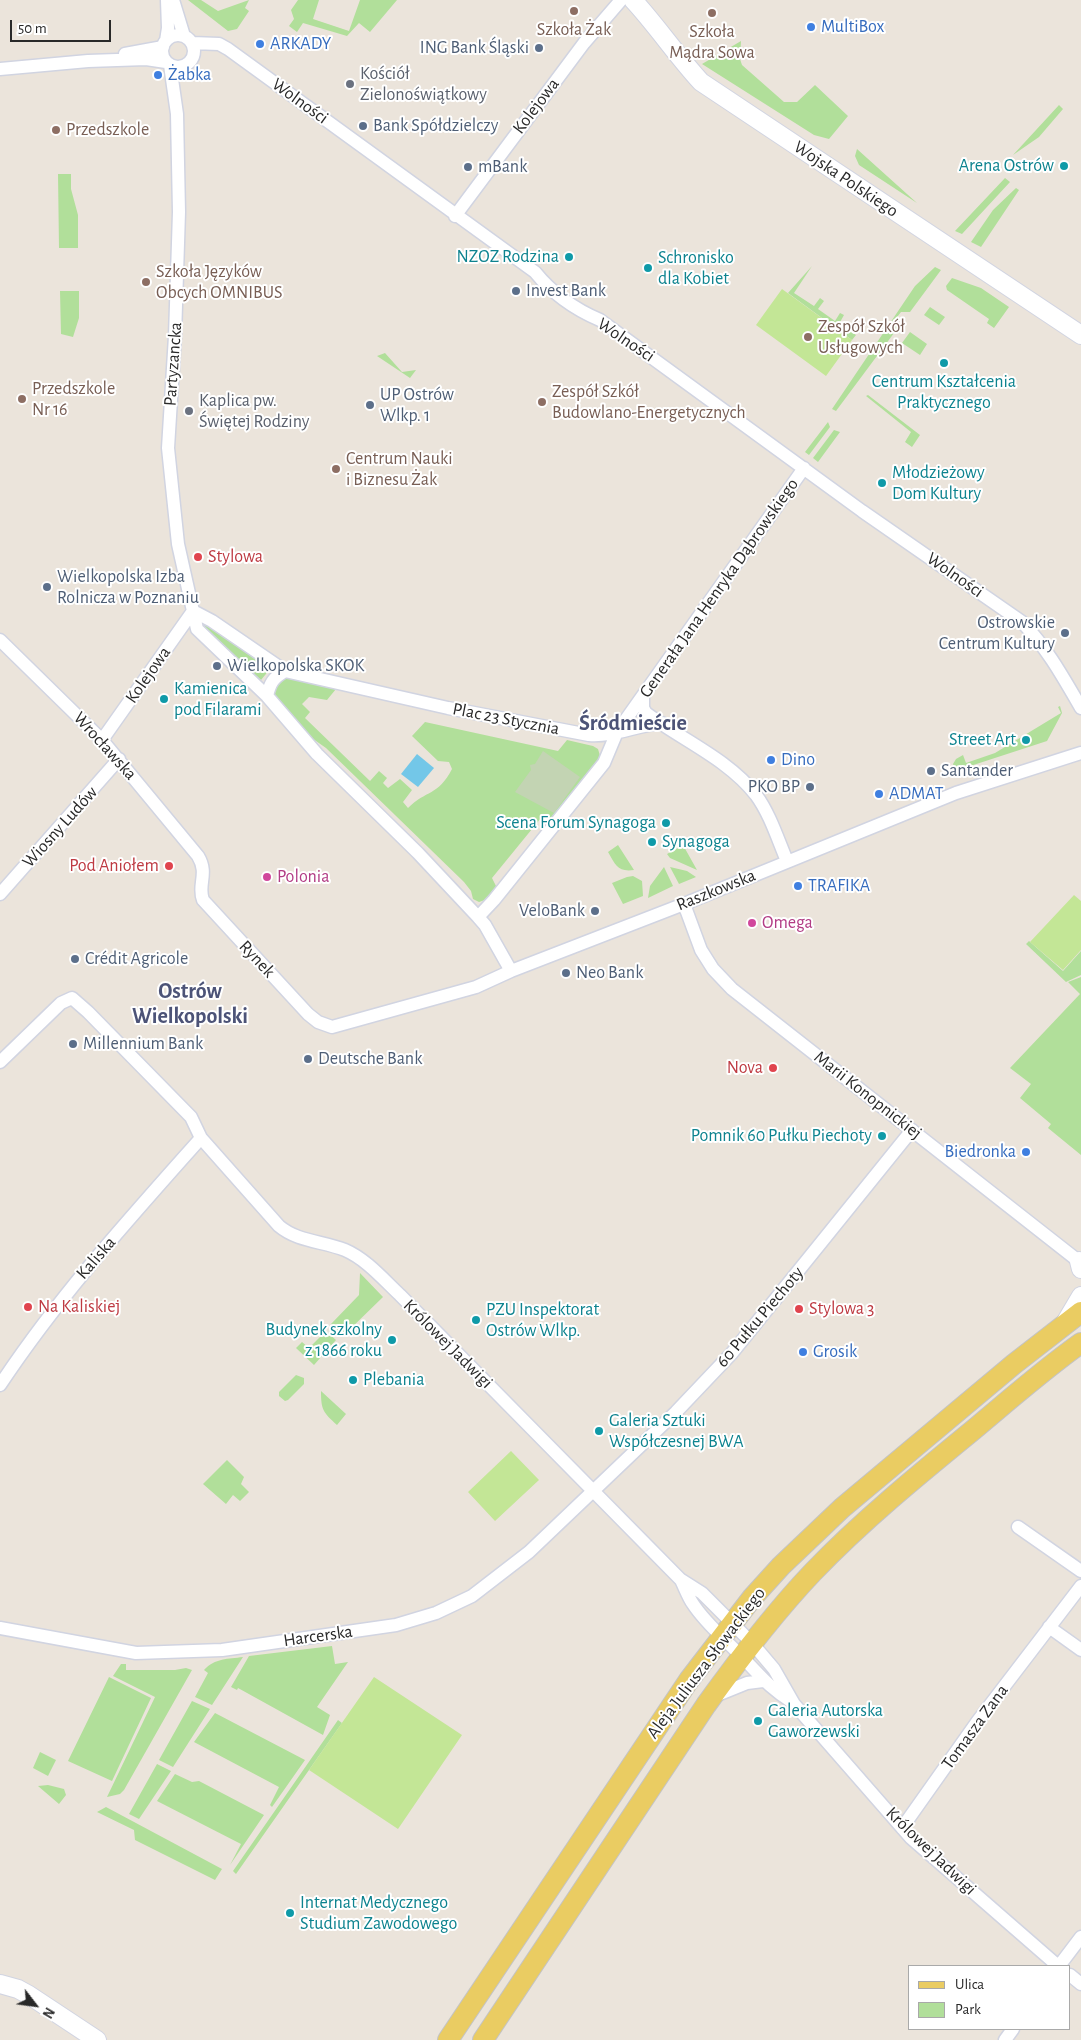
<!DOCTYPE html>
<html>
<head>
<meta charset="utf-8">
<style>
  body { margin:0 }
  #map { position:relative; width:1081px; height:2040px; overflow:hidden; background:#ebe4db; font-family:"Alegreya Sans",sans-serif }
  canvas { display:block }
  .legend { position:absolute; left:908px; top:1965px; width:162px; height:65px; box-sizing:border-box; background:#fff; border:1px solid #a9a9a9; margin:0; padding:6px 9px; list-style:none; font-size:15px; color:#292929 }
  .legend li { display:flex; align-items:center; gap:10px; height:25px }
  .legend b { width:25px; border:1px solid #a9a9a9 }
  .north { position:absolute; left:10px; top:1980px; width:50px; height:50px; -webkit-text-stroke:4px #fff; paint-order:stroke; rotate:120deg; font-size:14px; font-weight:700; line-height:20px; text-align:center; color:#292929 }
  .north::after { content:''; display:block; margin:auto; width:18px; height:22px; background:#292929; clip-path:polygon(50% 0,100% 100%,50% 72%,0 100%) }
  .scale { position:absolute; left:10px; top:20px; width:101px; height:22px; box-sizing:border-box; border:2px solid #292929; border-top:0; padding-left:6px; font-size:15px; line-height:18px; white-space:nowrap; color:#292929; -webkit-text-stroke:4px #fff; paint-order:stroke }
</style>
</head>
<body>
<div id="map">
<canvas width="1081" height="2040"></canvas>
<ul class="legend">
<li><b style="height:6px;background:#eacc62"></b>Ulica</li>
<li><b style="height:14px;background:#b1df9a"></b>Park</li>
</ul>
<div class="north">N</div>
<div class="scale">50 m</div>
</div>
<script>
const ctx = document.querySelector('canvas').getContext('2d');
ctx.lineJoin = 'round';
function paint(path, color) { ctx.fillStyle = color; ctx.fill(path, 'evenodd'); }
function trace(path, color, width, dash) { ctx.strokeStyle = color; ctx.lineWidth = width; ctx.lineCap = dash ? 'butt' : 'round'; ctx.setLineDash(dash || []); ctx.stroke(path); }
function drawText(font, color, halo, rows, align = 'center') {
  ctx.font = font + ' "Alegreya Sans",sans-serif'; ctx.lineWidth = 4; ctx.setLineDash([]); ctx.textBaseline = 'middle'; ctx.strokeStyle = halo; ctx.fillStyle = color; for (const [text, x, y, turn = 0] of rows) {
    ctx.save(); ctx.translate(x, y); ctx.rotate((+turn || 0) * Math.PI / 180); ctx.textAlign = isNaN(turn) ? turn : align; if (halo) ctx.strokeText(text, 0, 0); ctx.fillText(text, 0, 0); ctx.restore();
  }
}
paint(new Path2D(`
  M188,0h13l17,11 31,-11 -4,8 4,3 -12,18 -9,2z
  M298,0h21l-6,19 36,12 11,-31h37l-27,32 -11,-9 -12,13 -44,-13 -6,9 -8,-6 5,-7 -3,-9z
  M741,41l-1,18 2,6 42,37h13l18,-17 33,31 -19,23 -15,-4 -112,-71z
  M1059,105l4,4 -24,28 -26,18z
  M857,149l60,54 -58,-38 -4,-9z
  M58,174h13v15l7,26v33h-19z
  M1005,178l5,4 -48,52 -7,-3z
  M1016,188l3,2 -38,57 -10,-5 22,-32z
  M812,266l-18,27 20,13 6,-8 4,3 -6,8 17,12 5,-8 4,2 -5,9 17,11 -4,5 -64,-47z
  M935,267l6,3 -31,42h-9l-7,9 6,4 -64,86 -4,-2 83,-123z
  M952,278l29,10 28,19 -15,21 -7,-5 2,-4 -42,-29 -1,-4z
  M60,291h19v27l-6,19 -12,-3z
  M930,307l15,10 -6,8 -15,-10z
  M910,332l17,12 -7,11 -18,-12z
  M385,353l17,19 14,-2 -6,8 -33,-22z
  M868,395l52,40 -8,12 -7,-5 6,-10 -45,-36z
  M828,422l2,5 -21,28 -4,-3z
  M834,430l6,2 -22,30 -5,-4z
  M203,619l67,50 -9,11 -62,-56z
  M287,676l49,13 -9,11 -18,-3 -7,7 8,8 -5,6 65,63 9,-10 8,7 -4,5 5,5 12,-9 12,11 -9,12 5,6c18,-18 30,-12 44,-39l-3,-7 -11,-1 -26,-25 13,-14 133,29 9,-11 26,6 5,3 3,10 -54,68 -6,-9 -49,60 5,10 -9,11 -9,3 -6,-3 -2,-8 -7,-9 -138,-134 -20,-14 -32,-38 1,-13z
  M1060,706l2,7 -15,28 -92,30 -2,-7 3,-5 7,-4 3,8 29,-10 66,-40 -3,-6z
  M618,845l16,25c-16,2 -18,-4 -26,-18z
  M683,845l14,25 -27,-12 -3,-4z
  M664,867l9,19 -25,12 2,-12z
  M670,867l17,4 9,6 -17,7z
  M633,876l9,5 1,15 -20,8 -11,-21 15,-6z
  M1029,941l34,30 18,-20v24l-15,7 -40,-38z
  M1081,977v178l-33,-27 3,-4 -31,-26 11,-14 -21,-16 70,-74 -12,-12z
  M360,1273l23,24 -40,39 -12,-12 28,-29z
  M326,1331l10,9 -22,25 -18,-17 6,-6 7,6z
  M296,1375l8,3v6l-16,16 -3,1 -6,-5v-4z
  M321,1391l25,23 -9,11c-14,-13 -16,-15 -16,-34z
  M227,1460l17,17 -3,7 8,8 -9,9 -7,-6 -7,9 -23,-20z
  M332,1646l3,18 13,-2 -31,45 13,8 -7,20 -85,-47 -1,2 -6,-3 18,-31z
  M243,1657l-31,48 -17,-8 13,-24 -4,-3c11,-12 24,-11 39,-13z
  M121,1664h5v6h49l11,-2 6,2 -68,120 -4,4 -13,3 48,-100 -42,-21z
  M109,1677l42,21 -39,83 -44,-20z
  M192,1701l18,8 -37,58 -14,-7z
  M215,1713l90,47 -33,47 -2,-2 9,-18 -85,-45z
  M338,1720l4,3 -106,151 -3,-3z
  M40,1752l16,8 -8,16 -15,-8z
  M157,1764l14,7 -32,48 -10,-5z
  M175,1774l17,8 7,-1 65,34 -34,50 11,-21 -84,-43z
  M48,1785l16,4 2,6 -7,9 -21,-18z
  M106,1807l116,62 -7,11 -80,-40 -1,-10 -37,-18z`), '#b1df9a');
paint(new Path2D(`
  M543,751l37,26 -26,36 -39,-21 16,-22 -1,-5 5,-1z`), '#c3d4b3');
paint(new Path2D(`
  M782,289l70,51 -26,36 -70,-51z
  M1074,895l7,6v49l-18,20 -33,-28z
  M511,1451l28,29 -44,41 -27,-29z
  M374,1677l88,58 -64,94 -89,-59z`), '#c3e696');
paint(new Path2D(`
  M417,754l17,14 -16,19 -17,-13z`), '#73c7e8');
const street = new Path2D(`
  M173,0l11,36
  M162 51a16 16 0 1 1 32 0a16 16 0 1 1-32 0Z
  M166,41l2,-13 -1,-28
  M192,43l27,1 9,5 307,223c17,21 39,37 65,48l262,191 160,111c25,26 41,55 59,86
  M125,54l38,-7
  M170,65l7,49 2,98 -4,124 -7,112 10,96 19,85 70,67 50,58 101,99 60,64 7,8 26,46
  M0,69l88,-8 58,-2 20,3
  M455,216l129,-173 37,-43
  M193,611l19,10 73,50 163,37 141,27c24,2 48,-10 73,-12
  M0,640l102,100 96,116c11,18 -1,29 5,44l105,114 10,8 14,5 144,-40 35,-16 173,-67 272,-111 125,-40
  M267,696c3,-13 6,-18 18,-25
  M643,696v12l3,5c36,27 82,46 110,82 14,19 22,45 31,66
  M102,740l91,-129
  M0,894l119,-135
  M684,904l17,46 12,19 19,20 349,274
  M478,917l16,-17 110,-137 13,-31 187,-264
  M0,1062l61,-59 11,-5 16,14 103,105 10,21 78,88c19,16 44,15 66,24 21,9 38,29 55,45l280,284 22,14 50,50 22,26 20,35 117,134 147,128
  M0,1385c59,-89 130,-167 201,-247
  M1018,1527l63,44
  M681,1580c4,8 7,17 12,24 13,20 32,35 48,52 19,19 27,31 51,46
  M1049,1627l32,23
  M0,1628l136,25 86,-3 174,-25 40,-12 36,-17 57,-44 147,-140 56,-59 180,-223
  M715,1696l32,-13 16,-2
  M902,1828l75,-106 104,-136
  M1059,1966l22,-29
  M1070,1975l11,9
  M1005,2040l8,-11`);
const secondary = new Path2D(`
  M633,0c24,26 44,56 68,82l380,253
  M1081,1262l-2,-1 2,8
  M1065,1323l16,-27
  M0,1984l18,5 11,6 68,45`);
const primary = new Path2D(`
  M448,2040l241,-360 63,-82 29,-32 61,-58 172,-144 67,-52
  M483,2040l223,-335c33,-46 67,-91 107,-133 49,-51 104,-96 159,-141 36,-30 71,-61 109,-88`);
trace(street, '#d1d4e1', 15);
trace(secondary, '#d1d4e1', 20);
trace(primary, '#c3c3c3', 22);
trace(street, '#fff', 12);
trace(secondary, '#fff', 18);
trace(primary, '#eacc62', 20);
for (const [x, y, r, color] of [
  [574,11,5,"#8d6e63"],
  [712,13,5,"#8d6e63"],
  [811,27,5,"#3f7fe0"],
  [260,44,5,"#3f7fe0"],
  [539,48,5,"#5c6f8a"],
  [158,75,5,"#3f7fe0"],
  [350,84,5,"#6b7280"],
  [363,126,5,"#5c6f8a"],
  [56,130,5,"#8d6e63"],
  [1064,166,5,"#0f9aa8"],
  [468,167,5,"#5c6f8a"],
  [569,257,5,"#0f9aa8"],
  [648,268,5,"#0f9aa8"],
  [146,282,5,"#8d6e63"],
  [516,291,5,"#5c6f8a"],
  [808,337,5,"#8d6e63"],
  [944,363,5,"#0f9aa8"],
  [22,399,5,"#8d6e63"],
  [542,402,5,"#8d6e63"],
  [370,405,5,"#5c6f8a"],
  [189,411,5,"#6b7280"],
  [336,469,5,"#8d6e63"],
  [882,483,5,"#0f9aa8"],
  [198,557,5,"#e0444e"],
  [47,587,5,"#5c6f8a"],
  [1065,633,5,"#5c6f8a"],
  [217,666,5,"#5c6f8a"],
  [164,699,5,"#0f9aa8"],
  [1026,740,5,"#0f9aa8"],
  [771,760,5,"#3f7fe0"],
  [931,771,5,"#5c6f8a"],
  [810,787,5,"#5c6f8a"],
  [879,794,5,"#3f7fe0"],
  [666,823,5,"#0f9aa8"],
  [652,842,5,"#0f9aa8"],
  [169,866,5,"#e0444e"],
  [267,877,5,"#d1479c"],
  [798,886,5,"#3f7fe0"],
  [595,911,5,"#5c6f8a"],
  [752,923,5,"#d1479c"],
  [75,959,5,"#5c6f8a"],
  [566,973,5,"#5c6f8a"],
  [73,1044,5,"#5c6f8a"],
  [308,1059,5,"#5c6f8a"],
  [773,1068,5,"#e0444e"],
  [882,1136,5,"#0f9aa8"],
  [1026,1152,5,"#3f7fe0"],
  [28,1307,5,"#e0444e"],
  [799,1309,5,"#e0444e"],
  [476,1320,5,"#0f9aa8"],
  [392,1340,5,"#0f9aa8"],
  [803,1352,5,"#3f7fe0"],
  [353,1380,5,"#0f9aa8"],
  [599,1431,5,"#0f9aa8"],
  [758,1721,5,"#0f9aa8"],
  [290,1913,5,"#0f9aa8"]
]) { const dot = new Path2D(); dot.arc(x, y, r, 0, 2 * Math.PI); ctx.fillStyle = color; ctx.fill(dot); trace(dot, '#fff', 2); }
drawText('18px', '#366cbe', '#fff', [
  ["MultiBox",821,27],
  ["ARKADY",270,44],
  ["Żabka",168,75],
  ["Dino",781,760],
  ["ADMAT",889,794],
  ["TRAFIKA",808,886],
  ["Biedronka",1016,1152,"right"],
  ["Grosik",813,1352]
], 'left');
drawText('18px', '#785e54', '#fff', [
  ["Szkoła Żak",574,30,"center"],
  ["Szkoła",712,32,"center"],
  ["Mądra Sowa",712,53,"center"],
  ["Przedszkole",66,130],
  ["Szkoła Języków",156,272],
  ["Obcych OMNIBUS",156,293],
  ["Zespół Szkół",818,327],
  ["Usługowych",818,348],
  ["Przedszkole",32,389],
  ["Nr 16",32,410],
  ["Zespół Szkół",552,392],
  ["Budowlano-Energetycznych",552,413],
  ["Centrum Nauki",346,459],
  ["i Biznesu Żak",346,480]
], 'left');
drawText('18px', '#4e5e75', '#fff', [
  ["ING Bank Śląski",529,48,"right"],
  ["Bank Spółdzielczy",373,126],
  ["mBank",478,167],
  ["Invest Bank",526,291],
  ["UP Ostrów",380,395],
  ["Wlkp. 1",380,416],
  ["Wielkopolska Izba",57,577],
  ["Rolnicza w Poznaniu",57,598],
  ["Ostrowskie",1055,623,"right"],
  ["Centrum Kultury",1055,644,"right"],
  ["Wielkopolska SKOK",227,666],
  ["Santander",941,771],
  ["PKO BP",800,787,"right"],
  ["VeloBank",585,911,"right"],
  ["Crédit Agricole",85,959],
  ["Neo Bank",576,973],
  ["Millennium Bank",83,1044],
  ["Deutsche Bank",318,1059]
], 'left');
drawText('18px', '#5b616d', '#fff', [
  ["Kościół",360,74],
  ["Zielonoświątkowy",360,95],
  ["Kaplica pw.",199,401],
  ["Świętej Rodziny",199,422]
], 'left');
drawText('18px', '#292929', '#fff', [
  ["Wolności",300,101,36],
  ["Kolejowa",536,106,-53],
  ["Wojska Polskiego",846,179,34],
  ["Wolności",626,340,34],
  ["Partyzancka",173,364,-86],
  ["Wolności",955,575,35],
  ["Generała Jana Henryka Dąbrowskiego",719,588,-55],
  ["Kolejowa",148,675,-55],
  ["Plac 23 Stycznia",506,719,11],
  ["Wrocławska",105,746,48],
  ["Wiosny Ludów",60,827,-48],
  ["Raszkowska",716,890,-22],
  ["Rynek",257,959,47],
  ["Marii Konopnickiej",868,1095,38],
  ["Kaliska",96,1258,-49],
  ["60 Pułku Piechoty",760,1317,-50],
  ["Królowej Jadwigi",448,1344,45],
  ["Harcerska",318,1636,-8],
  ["Aleja Juliusza Słowackiego",706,1663,-53],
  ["Tomasza Zana",975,1727,-54],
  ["Królowej Jadwigi",931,1851,44]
]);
drawText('18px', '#0d838f', '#fff', [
  ["Arena Ostrów",1054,166,"right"],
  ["NZOZ Rodzina",559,257,"right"],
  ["Schronisko",658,258],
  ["dla Kobiet",658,279],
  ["Centrum Kształcenia",944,382,"center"],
  ["Praktycznego",944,403,"center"],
  ["Młodzieżowy",892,473],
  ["Dom Kultury",892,494],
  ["Kamienica",174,689],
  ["pod Filarami",174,710],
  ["Street Art",1016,740,"right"],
  ["Scena Forum Synagoga",656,823,"right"],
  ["Synagoga",662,842],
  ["Pomnik 60 Pułku Piechoty",872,1136,"right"],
  ["PZU Inspektorat",486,1310],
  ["Ostrów Wlkp.",486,1331],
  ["Budynek szkolny",382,1330,"right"],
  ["z 1866 roku",382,1351,"right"],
  ["Plebania",363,1380],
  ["Galeria Sztuki",609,1421],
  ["Współczesnej BWA",609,1442],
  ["Galeria Autorska",768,1711],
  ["Gaworzewski",768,1732],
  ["Internat Medycznego",300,1903],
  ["Studium Zawodowego",300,1924]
], 'left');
drawText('18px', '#be3a42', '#fff', [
  ["Stylowa",208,557],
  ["Pod Aniołem",159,866,"right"],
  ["Nova",763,1068,"right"],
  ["Na Kaliskiej",38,1307],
  ["Stylowa 3",809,1309]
], 'left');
drawText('18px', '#b23c85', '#fff', [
  ["Polonia",277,877],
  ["Omega",762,923]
], 'left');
drawText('bold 22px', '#4c5377', '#fff', [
  ["Śródmieście",633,723],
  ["Ostrów",190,991],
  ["Wielkopolski",190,1016]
]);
</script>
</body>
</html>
